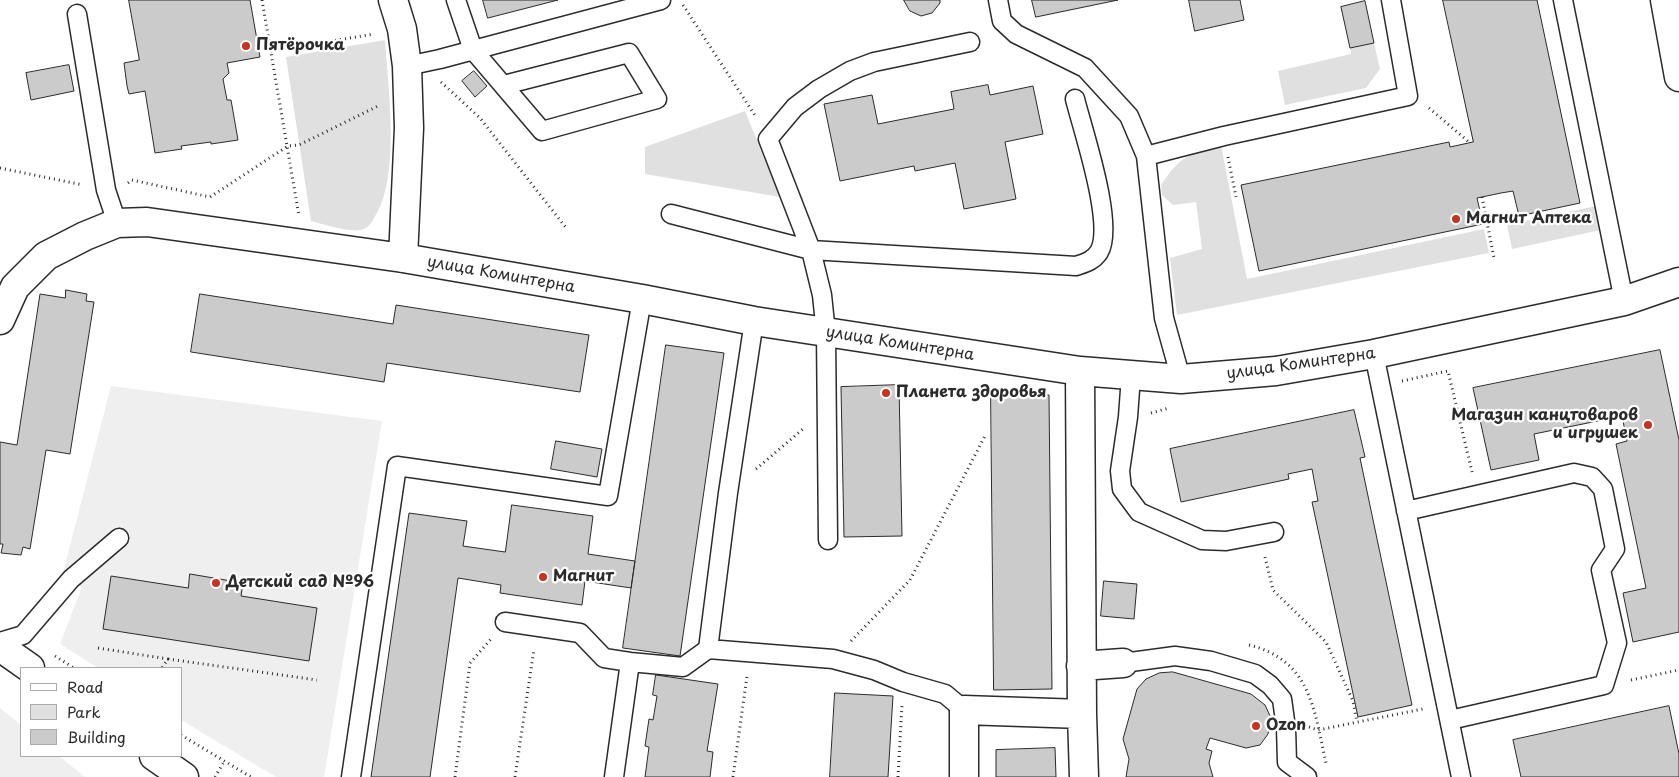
<!DOCTYPE html>
<html>
<head>
<meta charset="utf-8">
<style>
  body { margin:0 }
  #map { position:relative; width:1679px; height:777px; overflow:hidden; background:#fff; font-family:"Playpen Sans",sans-serif }
  canvas { display:block }
  .legend { position:absolute; left:20px; top:667px; width:162px; height:90px; box-sizing:border-box; background:#fff; border:1px solid #aaa; margin:0; padding:6px 9px; list-style:none; font-size:15px; color:#2b2b2b }
  .legend li { display:flex; align-items:center; gap:10px; height:25px }
  .legend b { width:25px; border:1px solid #aaa }
</style>
</head>
<body>
<div id="map">
<canvas width="1679" height="777"></canvas>
<ul class="legend">
<li><b style="height:6px;background:#fff"></b>Road</li>
<li><b style="height:14px;background:#e0e0e0"></b>Park</li>
<li><b style="height:14px;background:#cbcbcb"></b>Building</li>
</ul>
</div>
<script>
const ctx = document.querySelector('canvas').getContext('2d');
ctx.lineJoin = 'round';
function paint(path, color) { ctx.fillStyle = color; ctx.fill(path, 'evenodd'); }
function trace(path, color, width, dash) { ctx.strokeStyle = color; ctx.lineWidth = width; ctx.lineCap = dash ? 'butt' : 'round'; ctx.setLineDash(dash || []); ctx.stroke(path); }
function drawText(font, color, halo, rows, align = 'center') {
  ctx.font = font + ' "Playpen Sans",sans-serif'; ctx.lineWidth = 4.5; ctx.setLineDash([]); ctx.textBaseline = 'middle'; ctx.strokeStyle = halo; ctx.fillStyle = color; for (const [text, x, y, turn = 0] of rows) {
    ctx.save(); ctx.translate(x, y); ctx.rotate((+turn || 0) * Math.PI / 180); ctx.textAlign = isNaN(turn) ? turn : align; if (halo) ctx.strokeText(text, 0, 0); ctx.fillText(text, 0, 0); ctx.restore();
  }
}
paint(new Path2D(`
  M111,386l271,35 -58,356h-48l-95,-57v-52h-83l-38,-24 22,-57 -19,-14z
  M0,708l21,17v31h38l26,21h-85z`), '#efefef');
paint(new Path2D(`
  M385,40c3,47 16,139 -11,178 -2,4 -5,9 -10,11 -11,5 -41,-5 -53,-8l-25,-164z
  M1374,43l6,26 -14,19 -81,17 -7,-34 73,-17 -1,-6z
  M745,111l35,86 -135,-23v-27z
  M1221,145l26,134 237,-50 5,24 -312,62 -7,-57 32,-9 -6,-47 -23,3 -11,-10 -1,-10c20,-30 27,-30 60,-40z
  M1596,206l5,24 -89,19 -5,-24z`), '#e0e0e0');
const building = new Path2D(`
  M129,0h121l10,57 -33,6 2,10 -6,6 4,21h4l7,40 -27,4v-2l-30,4 1,3 -27,4 -10,-62 -16,3 -2,-8 -3,-23 15,-3z
  M483,0h75l-70,18z
  M904,0h36v3l-8,10 -11,3 -11,-5z
  M1032,0h86l-82,17z
  M1189,0h51l4,20 -49,11z
  M1443,0h94l43,203 -61,13 -6,-25 -12,2 -24,5 6,26 -224,47 -18,-86 208,-43 1,5 23,-5z
  M1365,1l9,42 -24,5 -9,-41z
  M69,65l5,26 -43,9 -5,-27z
  M474,71l13,15 -12,11 -13,-16z
  M988,85l2,10 43,-9 10,48 -38,8 11,57 -52,10 -9,-46 -40,8 -1,-5 -74,15 -16,-77 48,-9 6,29 76,-15 -3,-17z
  M66,290l21,4 -1,7 8,1 -24,152 -24,-4 -16,99 -7,-2 -2,8 -20,-2 2,-9h-3v-102l17,3 23,-151 25,4z
  M200,294l193,30 3,-19 193,30 -9,57 -193,-29 -3,19 -193,-30z
  M666,345l58,8 -44,303 -57,-8z
  M1660,350l19,90v192l-46,10 -10,-49 23,-5 -30,-144 11,-3 -5,-25 -88,18 5,26 -48,10 -18,-82z
  M899,385l3,151 -58,1 -3,-150z
  M991,395h58l3,294 -58,1z
  M1354,410l11,47 -5,1 52,247 -54,12 -46,-215 6,-1 -6,-32 -24,5 1,5 -108,23 -11,-53z
  M556,441l46,8 -5,28 -46,-8z
  M512,505l81,11 -5,38 47,7 -4,27 -46,-7 -3,24 -82,-12 1,-8 -43,-7 -28,199h-59l38,-264 58,8 -4,25 42,6z
  M190,574l53,9 -2,13 76,12 -8,53 -206,-32 8,-53 77,12z
  M1104,581l33,3 -3,35 -33,-3z
  M1173,672l78,22 14,11 6,13 -3,16 -8,11 -14,3 -36,-10 -4,11 6,2 -3,12 4,14h-87l3,-18 -6,-20 14,-50 9,-10 13,-6z
  M656,675l62,9 -11,67 6,1 -3,25h-65l4,-30 -4,-1 4,-27 4,1 4,-24 -4,-1z
  M835,693l58,3 -5,81h-58z
  M1669,706l10,48v23h-158l-8,-37z
  M1055,748l1,29h-60v-27z`);
paint(building, '#cbcbcb');
trace(building, '#2b2b2b', 1);
const service = new Path2D(`
  M456,0l17,50 69,81 115,-32 -28,-46 -125,32
  M998,0l4,21 14,13 69,34 44,48 17,40 18,162 17,61
  M1563,0l61,301
  M77,14l29,176 11,33
  M407,66l33,-7 221,-59
  M1146,156l78,-20 184,-40 -17,-96
  M671,214l140,36 265,16c9,-3 17,-5 23,-14 16,-27 -16,-121 -24,-153
  M1374,354l87,423
  M1131,376l-3,41 -8,54 2,18 17,23 63,28 24,1 48,-9
  M1406,511l168,-38 18,4 11,12 12,60 -14,21 16,73 -13,42 -154,35
  M828,540l-2,-207 -4,-38 -11,-45 -43,-111 27,-32 24,-18 31,-18 24,-9 96,-20
  M505,622l75,11 24,25 26,4 53,5 25,-18 125,10 41,11 29,12 42,12 19,16
  M0,642l23,-7 48,-56 48,-41
  M708,649l20,-156 26,-172
  M1123,663l52,-7 36,5 44,13 15,11 12,14 4,29 1,34 20,15
  M351,777l46,-311 211,30 34,-197
  M614,777l16,-115`);
const minor = new Path2D(`
  M393,0l9,29 5,37 2,62 -6,130
  M0,320l15,-33 31,-31 39,-20 32,-13 30,-1 256,36 239,41 112,22 326,50 101,8 95,-8 98,-17 250,-53 55,-19
  M0,647l30,21
  M1081,666l42,-3
  M1082,714l2,63
  M154,756l30,21
  M964,777v-67l118,4 -2,-343`);
const secondary = new Path2D(`
  M1665,0l14,77`);
trace(service, '#2b2b2b', 21);
trace(minor, '#2b2b2b', 31);
trace(secondary, '#2b2b2b', 31);
trace(new Path2D(`
  M262,0l37,216
  M683,5l73,112
  M271,51l103,-17
  M441,82l39,36 87,111
  M1429,108l41,35
  M1228,157l8,40
  M0,168l83,17
  M128,183l4,-3 78,17 78,-51 11,-1 81,-40
  M1482,197l12,61
  M1402,381l46,-10 24,101
  M1151,413l18,-5
  M756,469l47,-40
  M1265,557l8,33 53,52 27,59 4,21
  M851,641l59,-61 76,-146
  M1249,645c62,15 65,65 77,118
  M98,648l70,11 -6,9
  M55,656l19,12
  M168,659l149,21
  M1631,680l48,-10
  M1309,727l9,3 105,-21
  M181,735l70,42
  M215,777l10,-17
  M455,777l15,-114 21,-24
  M515,777l19,-128
  M733,777l14,-101
  M898,777l4,-72`), '#2b2b2b', 3, [1, 4]);
trace(service, '#fff', 18);
trace(minor, '#fff', 28);
trace(secondary, '#fff', 28);
for (const [x, y, r, color] of [
  [246,46,5,"#c8321e"],
  [1456,219,5,"#c8321e"],
  [886,393,5,"#c8321e"],
  [1648,425,5,"#c8321e"],
  [543,577,5,"#c8321e"],
  [216,583,5,"#c8321e"],
  [1256,726,5,"#c8321e"]
]) { const dot = new Path2D(); dot.arc(x, y, r, 0, 2 * Math.PI); ctx.fillStyle = color; ctx.fill(dot); trace(dot, '#fff', 2); }
drawText('bold 16px', '#2b2b2b', '#fff', [
  ["Пятёрочка",256,46],
  ["Магнит Аптека",1466,219],
  ["Планета здоровья",896,393],
  ["Магазин канцтоваров",1638,416,"right"],
  ["и игрушек",1638,434,"right"],
  ["Магнит",553,577],
  ["Детский сад №96",226,583],
  ["Ozon",1266,726]
], 'left');
drawText('16px', '#2b2b2b', '#fff', [
  ["улица Коминтерна",501,275,10],
  ["улица Коминтерна",900,344,9],
  ["улица Коминтерна",1301,364,-8]
]);
</script>
</body>
</html>
